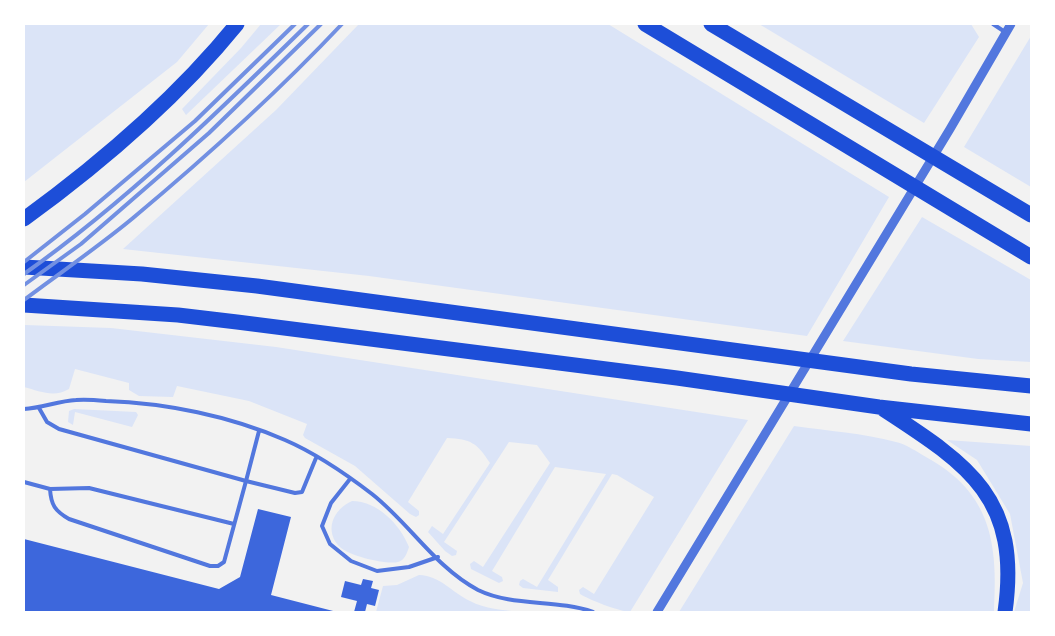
<!DOCTYPE html>
<html>
<head>
<meta charset="utf-8">
<style>
  body { margin:0 }
  #map { position:relative; width:1055px; height:636px; overflow:hidden; background:#f2f2f2; font-family:Helvetica,sans-serif }
  canvas { display:block }
  .frame { position:absolute; inset:0; border:25px solid #fff; pointer-events:none }
</style>
</head>
<body>
<div id="map">
<canvas width="1055" height="636"></canvas>
<div class="frame"></div>
</div>
<script>
const ctx = document.querySelector('canvas').getContext('2d');
ctx.lineJoin = 'round';
function paint(path, color) { ctx.fillStyle = color; ctx.fill(path, 'evenodd'); }
function trace(path, color, width, dash) { ctx.strokeStyle = color; ctx.lineWidth = width; ctx.lineCap = dash ? 'butt' : 'round'; ctx.setLineDash(dash || []); ctx.stroke(path); }
paint(new Path2D(`
  M24,24h185l-32,38 -153,120z
  M261,24h20l-95,91 -4,-6 59,-61z
  M359,24h249l281,173 -82,139 -438,-60 -246,-27 153,-139z
  M759,24h212l8,13 -55,86z
  M1031,36v151l-67,-40z
  M922,217l109,63v82l-53,-3 -135,-18z
  M25,325l86,3 165,19 472,73 -118,192c-12,-1 -40,-12 -50,-18l-1,-4 4,-3 11,7 60,-97 -37,-22 -5,-1 -64,106 10,7v5l-35,-4 -4,-3 1,-4 3,-2 14,8 69,-113 -51,-7 -63,104 10,6 1,4 -4,2 -28,-14 -1,-5 4,-3 9,6 67,-104 -13,-18 -28,-3 -65,100 13,9 -1,4 -4,1 -7,-5 -17,-19 4,-6 11,8 47,-71c-13,-20 -19,-24 -43,-25l-39,64 11,9v4l-3,2 -6,-3 -55,-48 -50,-28 -2,-3 4,-11 -58,-23 -72,-15 -4,11 -34,-1 -10,-6v-7l-54,-14 -6,20c-15,9 -30,2 -45,-2z
  M74,409l62,3 2,3 -6,12 -57,-15 -2,13 -5,-3 1,-11z
  M794,426c34,5 69,7 102,16 10,2 21,10 30,15 66,36 72,87 68,155h-315z
  M947,440l84,6v166h-17l9,-29 -13,-69 -33,-54z
  M352,501c25,0 48,23 57,46 -2,6 -4,13 -11,15 -12,3 -47,-6 -57,-14 -18,-16 -8,-39 11,-47z
  M419,575c22,1 32,17 51,26 15,8 33,9 50,11h-144l7,-26 14,-1z`), '#dbe4f7');
paint(new Path2D(`
  M258,509l33,8 -20,78 66,17h-313v-73l195,50 21,-12z
  M363,579l10,2 -2,7 8,2 -4,16 -8,-2 -2,8h-11l3,-11 -16,-4 4,-16 16,4z`), '#3d67dc');
trace(new Path2D(`
  M993,24l12,8
  M39,408l8,14 12,7 187,52 13,-50
  M24,409c18,-1 34,-8 52,-9 9,-1 20,0 30,1 60,2 124,15 179,39 30,13 61,34 87,54 37,29 64,74 106,96 35,17 78,9 115,22
  M350,479l-19,24 -9,23 8,18 21,17 26,10 32,-4 29,-10
  M24,482l26,7 39,-1 145,36
  M50,489c1,16 5,22 19,30l141,47h8l6,-4 22,-81 49,12 7,-1 14,-34`), '#5277de', 4);
trace(new Path2D(`
  M657,612l293,-483 61,-105`), '#5277de', 9);
trace(new Path2D(`
  M645,24l386,233
  M711,24l320,191
  M24,219c77,-56 153,-121 213,-195
  M24,267l118,7 115,12 654,88 120,12
  M24,305l154,10 59,7 440,56 202,29 152,17
  M883,409c86,56 138,89 122,203`), '#1d4ed8', 15);
trace(new Path2D(`
  M24,262l61,-48 110,-93 100,-97
  M24,274c103,-73 194,-162 284,-250
  M24,285l57,-41 128,-111 112,-109
  M24,300c36,-27 74,-53 109,-82 73,-61 144,-125 209,-194`), '#7290e2', 4);
</script>
</body>
</html>
